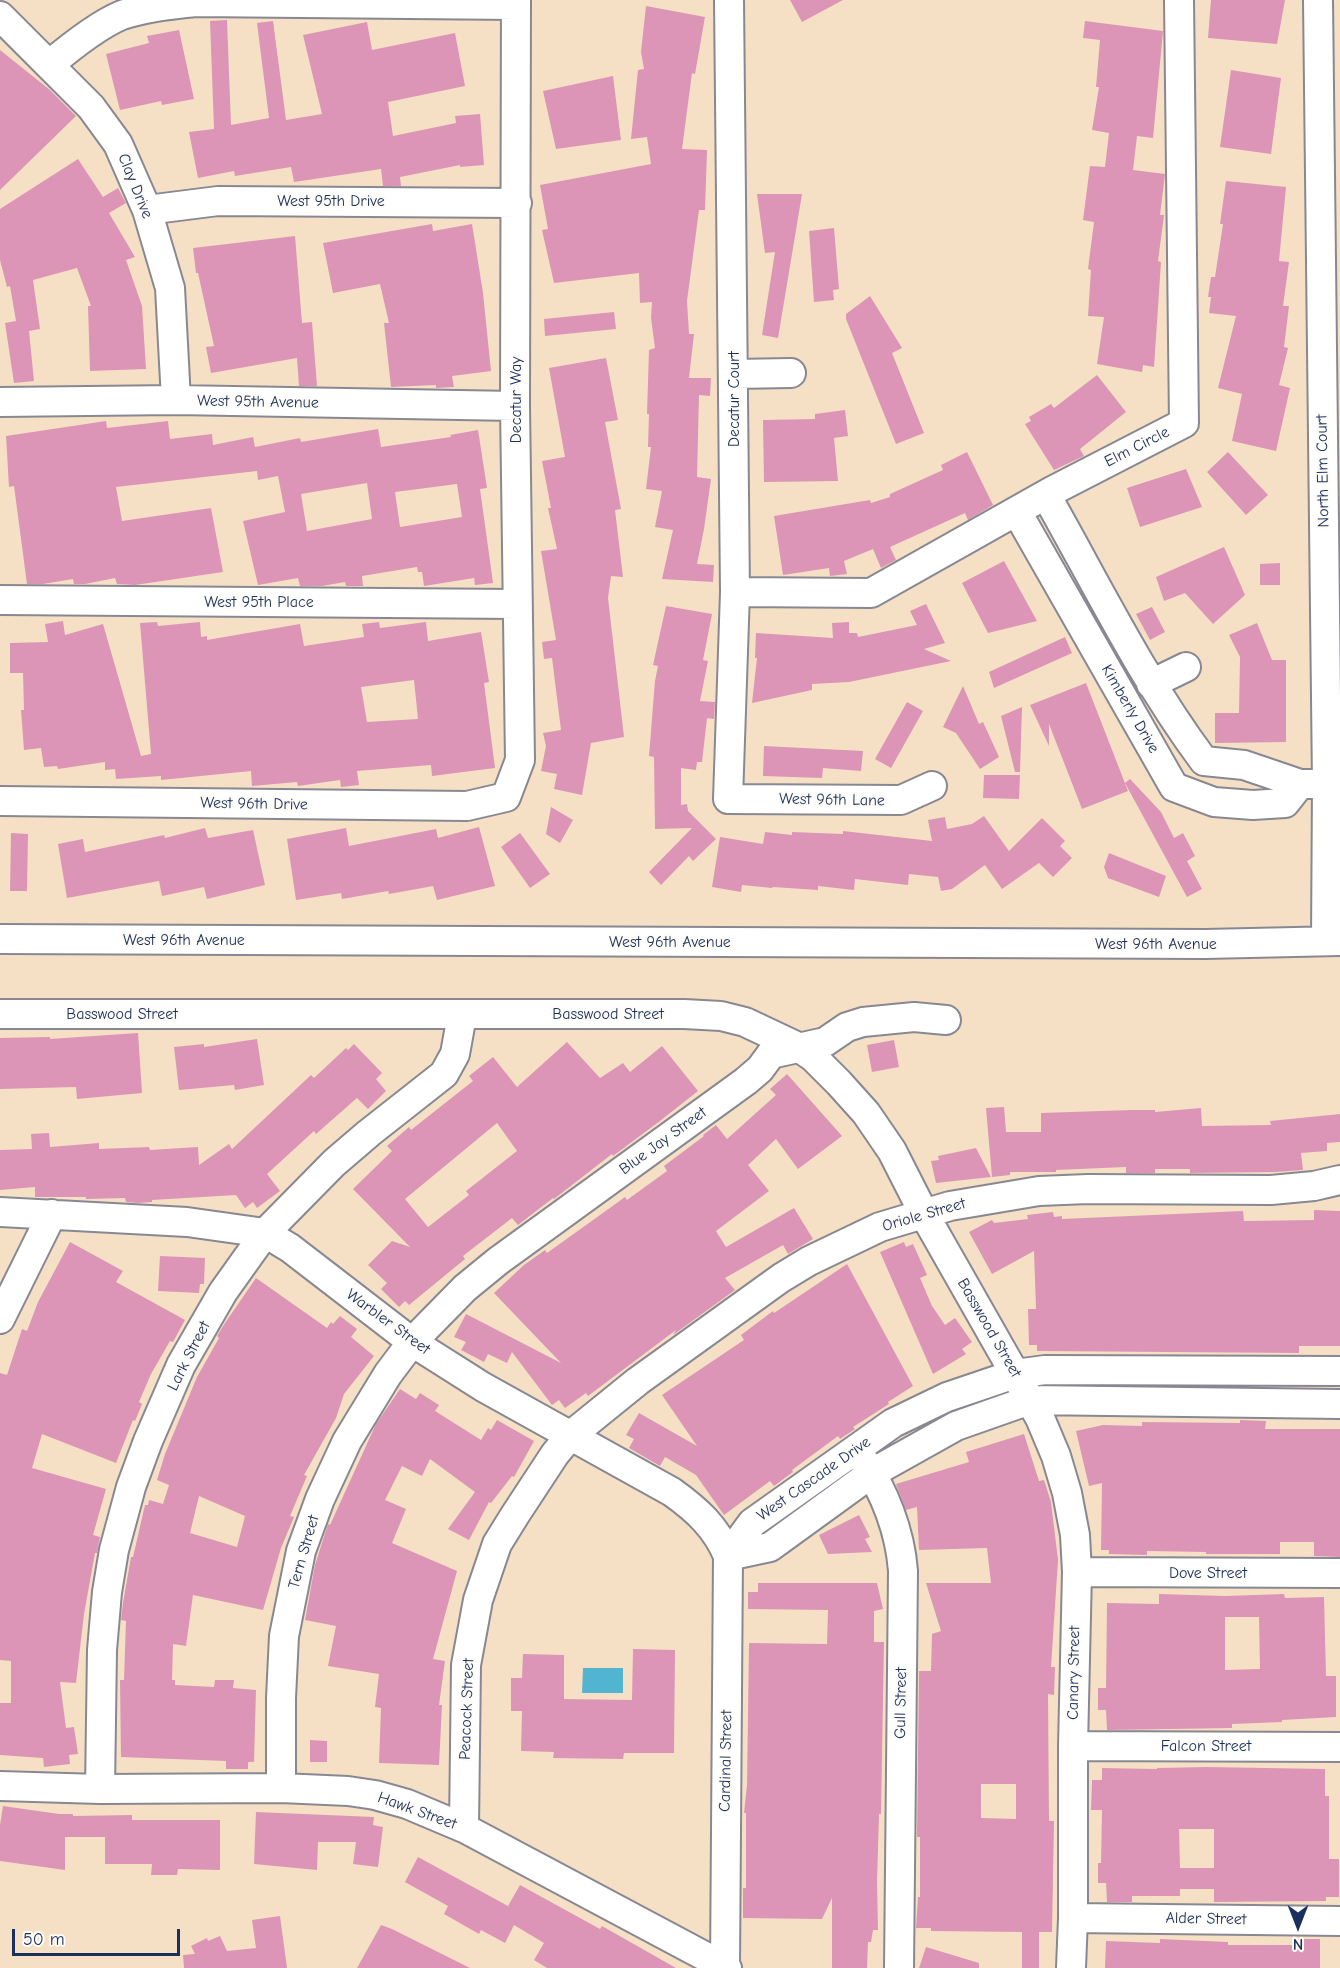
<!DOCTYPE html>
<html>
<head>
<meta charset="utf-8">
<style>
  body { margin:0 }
  #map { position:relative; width:1340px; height:1968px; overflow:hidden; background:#f5e0c5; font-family:"Comic Neue",sans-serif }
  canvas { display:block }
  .north { position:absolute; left:1268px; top:1896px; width:60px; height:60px; -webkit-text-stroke:4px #fdfcf7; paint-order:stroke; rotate:180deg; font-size:16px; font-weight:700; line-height:24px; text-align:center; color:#1b2f5e }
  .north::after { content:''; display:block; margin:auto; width:21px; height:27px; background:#1b2f5e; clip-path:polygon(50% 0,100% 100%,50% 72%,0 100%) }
  .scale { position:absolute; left:12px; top:1929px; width:168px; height:27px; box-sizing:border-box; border:3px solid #1b2f5e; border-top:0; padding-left:8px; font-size:18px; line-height:21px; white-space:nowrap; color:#1b2f5e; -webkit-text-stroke:4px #fdfcf7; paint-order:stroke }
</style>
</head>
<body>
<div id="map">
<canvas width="1340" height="1968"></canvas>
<div class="north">N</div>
<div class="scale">50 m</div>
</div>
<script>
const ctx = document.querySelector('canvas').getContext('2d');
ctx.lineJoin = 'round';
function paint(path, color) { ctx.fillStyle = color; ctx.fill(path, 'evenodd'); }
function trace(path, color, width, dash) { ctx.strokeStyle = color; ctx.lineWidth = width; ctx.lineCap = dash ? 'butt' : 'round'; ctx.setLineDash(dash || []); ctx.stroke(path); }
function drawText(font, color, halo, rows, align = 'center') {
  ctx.font = font + ' "Comic Neue",sans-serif'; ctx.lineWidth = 4.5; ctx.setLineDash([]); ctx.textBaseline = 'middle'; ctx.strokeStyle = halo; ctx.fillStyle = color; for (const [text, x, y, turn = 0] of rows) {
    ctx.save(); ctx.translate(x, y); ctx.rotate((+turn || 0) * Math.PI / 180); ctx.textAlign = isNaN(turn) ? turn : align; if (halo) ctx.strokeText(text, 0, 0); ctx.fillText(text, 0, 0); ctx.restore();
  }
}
paint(new Path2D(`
  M583,1668h40v25h-41z`), '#51b4d0');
paint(new Path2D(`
  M790,0h53l-41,22z
  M1211,0h74l-8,44 -69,-6z
  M646,6l59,11 -10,57 -3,-1 -10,76 25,1 -2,60h-6l-12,91 2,33h5l-5,44h22l-1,18 -11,-1 -2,82 14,2 -7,50 -7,35 17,1 -1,17 -51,-3 11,-49 -18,-3 7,-36 -16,-2 5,-42h-3l1,-33h-2l2,-64 6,-2 -4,-30 1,-16 -12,1 -1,-30 -85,10 -12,-53 6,-1 -8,-44 111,-21 -4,-27 -16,2 7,-69 6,-1 -3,-17z
  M227,20l4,105 38,-7 -12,-95 16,-2 13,99 36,-6 -19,-79 64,-13 5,28 83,-17 10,53 -77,16 5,34 63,-13 -1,-7 25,-2 4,51 -24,2v-2l-60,12 1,9h-18l-2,-17 -87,13 -3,-15 -56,9 -1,-5 -36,7 -9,-46 25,-3 -4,-108z
  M1085,21l78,10 -10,107 -16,-2 -4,34 32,4 -5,41h4l-6,46 3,1 -7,105 -11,-2 -1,7 -45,-8 7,-47 -16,-1 3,-46 -3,-1 6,-47 -11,-2 7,-54 15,1 4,-34 -17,-3 7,-43h-3l4,-47 -17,-2z
  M179,30l15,69 -32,6 -1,-4 -41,9 -14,-56 43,-11 -2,-7z
  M0,50l50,40 26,26 -76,74z
  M1231,70l50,8 -10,76 -51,-7z
  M613,76l8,64 -65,9 -13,-58z
  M78,159l25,38 15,-9 8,15 -17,10 26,44 -9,3 16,46 4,63 -56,2 -2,-65h3l-14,-38 -44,12 7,49 -11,2 5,50 -20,2 -9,-60 11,-2 -6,-35 -3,1 -7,-27v-51z
  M1226,181l60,6 -7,74 10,1 -6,44h6l-5,41 4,1 -9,37 11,3 -14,63 -44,-10 10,-47 -24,-6 18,-72 -27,-3 2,-16h-3l3,-20h4l8,-53h-3z
  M757,194h45l-24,144 -16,-3 13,-83 -10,1z
  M432,224l1,7 39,-7 11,69 8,78 -39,5 2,11 -18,1v-3l-45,2 -7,-64h5l-9,-39 -47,9 -10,-50z
  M834,228l5,61 -6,1 1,10 -20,2 -5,-71z
  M295,236l7,87 10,-1 5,64h-18l-2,-28 -86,15 -5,-26 8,-1 -16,-73h-2l-3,-25z
  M870,296l32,52 -10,5 32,80 -28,11 -50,-125v-5z
  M614,312l2,17 -71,7 -1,-17z
  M606,358l12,62 -13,2 16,87 -6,1 8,67 -12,-1 -3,22 16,139 -33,6 -9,52 -28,-6 3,-15 -16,-3 5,-25 -3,-13 18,-3 -9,-72 -8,1 -2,-17 14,-2 -15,-89 16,-2 -9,-41h3l-9,-47 23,-4 -16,-89z
  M1097,375l29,37 -46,37 4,7 -30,14 -29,-46 6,-3 -2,-4 22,-13 3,4z
  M845,410l3,26 -14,2 4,43 -74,1 -1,-62 52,-1v-5z
  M106,421l1,7 61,-7 2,18 42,-5 1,11 40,-8 2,10 45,-9 1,4 77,-13 3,18 70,-10 -1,-2 28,-5 9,58 -7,1 13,94 -18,2 -1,-7 -50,8 -2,-14h-4l-1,-5 -55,9 1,10h-17l-1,-4 -23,4h-22l-2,-8 -40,7 -15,-64 42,-9 -7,-36 -20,4 -1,-9 -141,16 6,34 89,-13 12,64 -88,13 -18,-1 -2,-6 -30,6h-11l-1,-5 -30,5h-16l-13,-98 -5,1 -3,-51zM367,483l5,36 -65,12 -6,-37zM457,484l5,33 -62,10 -5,-35z
  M967,452l26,53 -25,15 -3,-7 -75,34 6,13 -15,8 -8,-19 -29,12 3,13 -17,2 -1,-8 -46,7 -9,-59 96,-16 1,3 19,-6v-3l53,-24 -2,-5z
  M1228,452l40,43 -22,20 -39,-43z
  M1186,469l16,38 -62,20 -13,-39z
  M1224,547l21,48 -32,29 -28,-31 -21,8 -8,-24z
  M1004,561l33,60 -49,12 -26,-50z
  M1280,563v22h-20v-21z
  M926,604l19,39 -21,6 27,12 -102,21 -37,2v6l-60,13 5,-45h-2l1,-25 77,5 -1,-15 17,-1v11h8l1,4 59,-12 -7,-14z
  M666,606l46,8 -9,46 5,1 -8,40 15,1 -1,17 -7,-1 -5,44h-5l-1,8 -15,-2v37l6,-1 1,7 28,28 -23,22 -4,-5 -28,29 -12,-13 43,-44 -37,1 -1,-72 -5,-1 6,-75 3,-15 -5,-1z
  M1152,607l13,25 -15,8 -14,-26z
  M63,621l2,14 38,-11 38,132 10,-2 -11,-131 17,-1 1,4 42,-4 1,15 6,-1v4l93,-16 4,22 60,-9 -2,-13 17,-2 1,6 46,-6 2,19 53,-9 8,50 -5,1 11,85 -63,8 -1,-11 -74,6 2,14 -18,2 -1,-7 -42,6 -1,-4 -45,4 -1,-15 -90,9v-4l-45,3 -1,-10 -10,1v-8l-47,7 -1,-3 -13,1 -3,-19 -17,2 -3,-40h3l-1,-37h-13v-30l38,-1 -3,-18zM414,680l4,39 -51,3 -6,-35z
  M1257,623l15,37h14v82l-71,1v-30h24l1,-56 -11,-22z
  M1065,637l7,16 -78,35 -5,-16z
  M1086,683l42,108 -46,18 -33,-85v22l-19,-41z
  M963,686l16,38 4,-2 16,35 -19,12 -24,-36 -13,-6z
  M907,702l16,9 -32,57 -16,-9z
  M1022,707l-2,65h-5l-14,-56z
  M764,746l99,5 -2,20 -38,-3 -1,10 -59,-2z
  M984,775h36l-1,24 -36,-1z
  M1130,779l31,33 13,26 9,-5 12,23 -8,5 15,28 -15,8 -62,-114z
  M551,807l22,13 -13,23 -14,-9z
  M984,816l25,35 33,-33 23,23 -5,5 12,12 -19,19 -14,-14 -37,26 -17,-24 -33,24 -11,2 -3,-14 -29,-3 -1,11 -53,-6 -1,11 -36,-4v4l-45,-3 -1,1 -30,-3 -1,7 -29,-5 8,-50 43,7 2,-12 27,3v-3l51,2v-3l89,10 -4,-21 17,-3 2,12 25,-5z
  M479,827l16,59 -58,14 -4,-14 -44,8 -1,-3 -46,8 -1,-6 -45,7 -9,-61 59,-11 3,18 87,-17 2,9z
  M205,828l3,10 45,-8 12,55 -58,14 -3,-12 -42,9 -3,-15 -92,17 -9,-54 25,-5 2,13 79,-17 1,3z
  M11,833l17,1 -1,57h-17z
  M520,833l30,41 -20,14 -29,-41z
  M1109,853l57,23 -7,21 -51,-19 -4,-11z
  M138,1033l4,60 -65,6 -1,-12 -76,2v-51l50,-1v2z
  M257,1039l7,46 -29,5 -1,-5 -55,5 -5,-43 30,-3v3z
  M894,1040l5,27 -27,5 -5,-27z
  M567,1042l33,36 23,-15 7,9 32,-26 36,45 -38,30 -47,35 -1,-2 -58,45 -1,-1 -35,27 -6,-7 -49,38 2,3 -56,46 -4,-4 -6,6 -18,-18 6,-6 -19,-18 24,-24 18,6 -57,-58 39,-38 -5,-5 22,-19 2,3 62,-49 -4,-5 24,-19 24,30zM497,1123l20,28 -51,40 3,4 -41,32 -23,-28z
  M354,1044l28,29 -6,6 10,12 -18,18 -11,-11 -41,36 -2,-3 -47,43 13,17 -23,17 -4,-6 -8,6 -9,-13 -84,5v2l-14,1 -12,-1 -1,-4 -39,1v-2h-51v-10l-35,3v-40l32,-1 -1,-15 18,-1 1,14 49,-4v6l50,-2 1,3 48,-3 1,18 30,-21 3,5 79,-74 3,3 32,-30 2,2z
  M787,1074l55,62 -44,33 -22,-30 -28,26 21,26 -53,40 10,16 68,-39 19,31 -25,15 -5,-9 -58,33 10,12 -62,45 3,-5 -88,66 -2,-3 -21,15 -6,-8 -7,5 -40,-53 -5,11 -19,-9 -4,8 -23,-12 5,-8 -12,-5 12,-23 95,49 -67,-70 30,-28 21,-15 2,3 67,-48 11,-8 2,3 40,-29 -3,-5 40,-30 -1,-1 13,-10 11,14 49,-44 -6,-6z
  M1004,1107l2,25h35v-19l90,-3h24v2l46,-4 1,18 69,-1 -1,-4 70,-7v28l-13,1v8l-26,2 2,17 -27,2 -86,1v-4h-35v4h-29v-6l-70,3v2h-46v3l-18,2 -6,-69z
  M976,1148l15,29 -55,6 -5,-22 8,-1 -1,-4z
  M1314,1210l26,1v135h-41v7l-262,-2v-6h-8l-1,-36h8l-2,-58 -42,23 -23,-42 23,-12 2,3 34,-4 -1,-4 26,-3 1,5 8,-1v3l181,-8 1,10 70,-1z
  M70,1242l53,29 -7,11 69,38 -12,22 -3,-1 -19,33 -12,28 3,2 -7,17 -2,-1 -17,43 -74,-29 -10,34 74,21 -13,46 7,2 -3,16h-2l-11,61 -8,69 -16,-1 6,46 8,-1 4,27 -9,1 1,9 -26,3 -1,-9 -43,-3v-52h11v-42l-11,-1v-287l7,2 15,-46 5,2 11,-29z
  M904,1242l2,5 7,-3 14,31 -7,3 12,28 13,19 10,-7 17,24 -10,7 4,5 -33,20 -53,-122z
  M160,1256l45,2 -1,26h-4l-1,9 -41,-2z
  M847,1264l66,122 -25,16 1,2 -36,23 2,2 -15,10 -2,-3 -46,34 1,2 -19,14 -4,-5 -46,34 -28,-40 -31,-18 -5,9 -31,-18 5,-9 -8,-4 13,-22 58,33 -35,-51 82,-55 -3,-5 32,-24 1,2z
  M256,1278l71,50 4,-6 2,2 7,-8 17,13 -6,8 23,19 -30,38 -8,24 -32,57 3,1 -17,40 4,1 -13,31 -18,62 -70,-15 -7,51 -13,-2 -1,36h3v5l39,2 1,-7h19l-1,8 23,2 -2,72h-6v7h-22v-8l-105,-4 -1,-77h4l2,-59 -5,-1 2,-17 8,-46h2l12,-52h3l1,-5 14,4 6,-19 -12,-5 8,-26 32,-77 22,-39 -2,-2 8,-13zM199,1496l46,20 -8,31 -47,-14z
  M400,1389l16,10 4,-6 19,12 -4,6 46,29 7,-12 3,2 6,-10 37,21 -20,36 -2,-1 -21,27 -2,-1 -20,38 -21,-11 27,-37 -45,-33 -8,17 -20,-10 -17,34 21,9 -14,34 65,28 -24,88 12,2 -6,44h3l-3,60 -60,-2 2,-55 -6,-1 4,-33 -51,-8 8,-40 -31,-6 10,-55 13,-41 2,1 46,-101z
  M1240,1420l26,1 -1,8h75v128l-26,-1v-14h-34v12h-74v-2l-59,-1v4l-38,-1v-4h-8l1,-67 -13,3 -13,-55 27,-6 39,1v-4l98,1z
  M1024,1434l15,47 5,-1 7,22 7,58 -7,107h4l-1,28 -6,-1 1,127h5l-2,111h-13v36h-17v-36l-91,-1v-3h-15l2,-31h2v-60h-3l2,-166h12l1,-37 9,-3 -15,-48h65l-4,-35 -68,2 -2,-43 -11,3 -10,-26 73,-22 -3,-10zM981,1784h35v35l-35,-1z
  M859,1515l11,22 -5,2 7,13 -44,2 -9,-19z
  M758,1583h119l6,26 -9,2v31h10l-3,172h-2l-2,68 1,48h-5l-2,12h-3l-1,26h-35v-70l-10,21 -79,-1v-30h3v-75h-2l3,-28 2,-142 78,1 1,-34 -80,-1v-17h10z
  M1159,1594l66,2 59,-2 1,4 39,-1 2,79h10v41l-54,3v2l-50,2v4l-125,2 -1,-20h-8v-22h8l1,-85 52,1zM1225,1617h34l1,52 -35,1z
  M633,1649l42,1 -1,103h-50l-1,6 -70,-1 1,-6 -33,-1 1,-40h-11v-33h11l1,-24 41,1v44l68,1z
  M310,1740l17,1v21h-17z
  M1207,1767l118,2v27h4v63h10v38h-13v4l-112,1v-13h-34v7h-48v6h-25l-1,-19h-8v-20h3l1,-53h-11l1,-30h10v-12l55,1v-1zM1179,1829h35v39h-34z
  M3,1806l56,8h14v2l59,-1v5h88v50l-42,-1 -1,6h-26l1,-11h-47v-27h-40v33l-65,-9v-36z
  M256,1812l118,5 -1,8 10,2 -5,40 -25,-3 3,-22h-38l-1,28 -63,-6z
  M418,1857l90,49 12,-21 80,44 2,-3 74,42h-129l-13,-8 10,-17 -30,-18 -9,18 -24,-13 -2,4 -35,-20 4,-8 -43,-24z
  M280,1916l7,52h-103l-1,-13 12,-1 -4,-8 16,-8 1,3 12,-5 7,15 29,-3 -4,-28z
  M381,1925l11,4 78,39h-113z
  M1160,1939l68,3v3h66v-6h26v29h-215l1,-27 54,2z
  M926,1947l53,16v5h-60z`), '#dc95b6');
const minor = new Path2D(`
  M729,0l6,592 -7,207 173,1 31,-14
  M1318,0l9,784 -1,157
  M0,16l91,91 27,37 29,66 23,78 6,112
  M49,65c19,-16 51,-41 73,-50 24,-8 48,-10 73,-13l321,3
  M147,210l71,-9 299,2
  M734,374l57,-1
  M0,402l176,-2 339,6
  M1046,495c51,90 96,183 158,266l40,4 56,19h18
  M1017,512l157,275 40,15 39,3 32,-2 15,-19
  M735,592l136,1 181,-102 132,-68 -5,-423
  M0,600l517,4
  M1151,684l35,-17
  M0,801l467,5 39,-9 14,-37 -5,-354 1,-406
  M0,939l1205,5 135,-3
  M0,1014h684l37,2 24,6 53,25 15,10 26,26 27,30 26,38 32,63 116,204 16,38 11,37 8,42 2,37 -4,174v172l-2,50
  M0,1212l187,10 78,11 25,15 122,94 71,45 189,105c25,18 44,35 56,64l-3,411
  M0,1319l52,-105
  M862,1458c22,33 38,73 41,113l-4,397
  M728,1556l24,-33 141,-100 54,-26 68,-23 30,-4 295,1
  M728,1556l42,-9 102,-74 84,-47 74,-26 310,4
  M1077,1572l263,1
  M1073,1746l267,1
  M0,1786l100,3 181,-1 67,3 27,4 32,9 57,24 263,140
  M281,1788v-90l3,-62 17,-85 19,-52 27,-58 41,-67 24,-32 53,-54 33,-27 248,-180 14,-12 11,-15 54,-12 22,-15 16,-5 51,-5 32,3
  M100,1789l2,-139 5,-58 7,-42 17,-63 17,-46 33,-76 42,-73 42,-59 69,-70 35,-30 75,-59 11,-20 7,-39
  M464,1828l2,-163 12,-65 19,-56 18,-29 40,-61 15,-18 68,-55 143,-103 28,-17 71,-34 70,-21 89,-15 49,-2 183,1 43,-4 26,-6
  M1073,1918l267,3`);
trace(minor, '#888892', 32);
trace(minor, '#fff', 28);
drawText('16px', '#1b2f5e', '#fdfcf7', [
  ["Clay Drive",135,186,68],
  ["West 95th Drive",331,201],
  ["Decatur Court",734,399,-90],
  ["Decatur Way",516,400,-90],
  ["West 95th Avenue",258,402,1],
  ["Elm Circle",1137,447,-27],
  ["North Elm Court",1323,471,-91],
  ["West 95th Place",259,602],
  ["Kimberly Drive",1130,709,60],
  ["West 96th Lane",832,800,1],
  ["West 96th Drive",254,804,1],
  ["West 96th Avenue",184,940],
  ["West 96th Avenue",670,942],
  ["West 96th Avenue",1156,944],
  ["Basswood Street",122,1014],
  ["Basswood Street",608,1014],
  ["Blue Jay Street",663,1141,-36],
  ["Oriole Street",924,1215,-16],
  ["Warbler Street",388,1322,36],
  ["Basswood Street",989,1328,60],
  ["Lark Street",189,1356,-63],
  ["West Cascade Drive",814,1479,-35],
  ["Tern Street",304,1552,-74],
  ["Dove Street",1208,1573],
  ["Canary Street",1074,1673,-89],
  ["Gull Street",901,1703,-89],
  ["Peacock Street",467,1709,-88],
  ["Falcon Street",1206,1746],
  ["Cardinal Street",726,1761,-89],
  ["Hawk Street",417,1811,20],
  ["Alder Street",1206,1919,1]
]);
</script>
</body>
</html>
